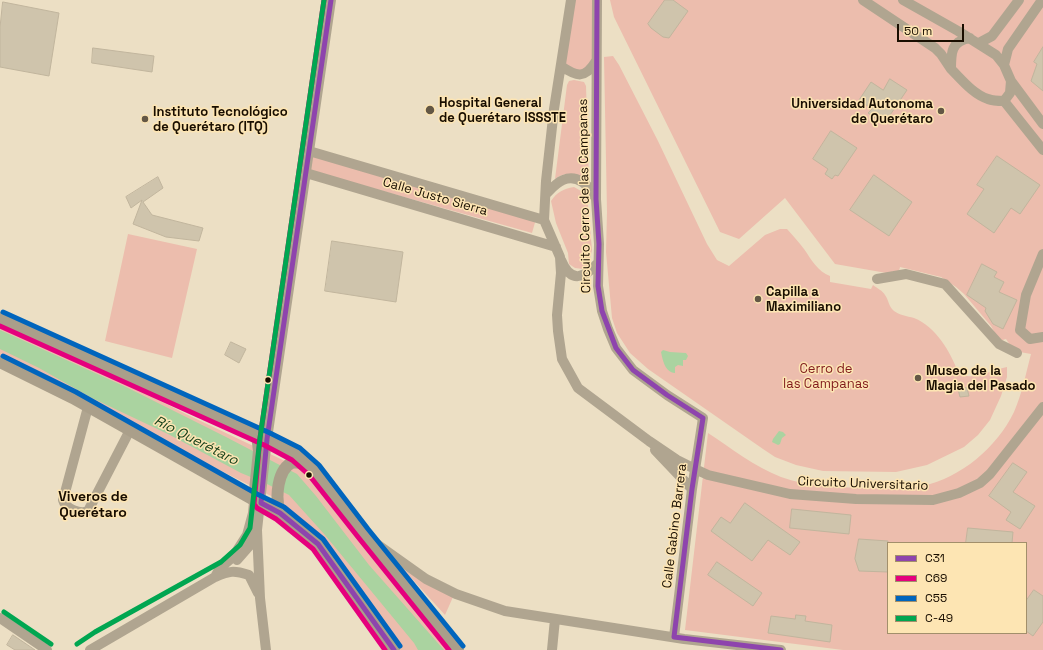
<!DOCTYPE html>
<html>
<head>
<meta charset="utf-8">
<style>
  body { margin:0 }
  #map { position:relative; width:1043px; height:650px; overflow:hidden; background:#ecdfc4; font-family:"Space Grotesk",sans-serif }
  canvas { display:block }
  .legend { position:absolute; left:887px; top:542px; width:140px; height:92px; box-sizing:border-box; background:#fde5b3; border:1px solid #a28f6b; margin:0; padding:5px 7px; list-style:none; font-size:12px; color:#190e00 }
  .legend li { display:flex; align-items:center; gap:8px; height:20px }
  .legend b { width:20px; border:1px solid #a28f6b }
  .scale { position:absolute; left:897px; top:24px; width:67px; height:18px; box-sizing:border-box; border:2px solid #190e00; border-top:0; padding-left:5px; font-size:12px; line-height:14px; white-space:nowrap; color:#190e00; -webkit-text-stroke:3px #fde5b3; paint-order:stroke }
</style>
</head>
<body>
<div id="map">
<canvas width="1043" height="650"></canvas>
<ul class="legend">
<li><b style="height:5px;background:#8e44ad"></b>C31</li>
<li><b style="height:5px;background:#e5007d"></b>C69</li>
<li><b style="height:5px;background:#0065bd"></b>C55</li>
<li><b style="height:5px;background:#00a651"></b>C-49</li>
</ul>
<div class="scale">50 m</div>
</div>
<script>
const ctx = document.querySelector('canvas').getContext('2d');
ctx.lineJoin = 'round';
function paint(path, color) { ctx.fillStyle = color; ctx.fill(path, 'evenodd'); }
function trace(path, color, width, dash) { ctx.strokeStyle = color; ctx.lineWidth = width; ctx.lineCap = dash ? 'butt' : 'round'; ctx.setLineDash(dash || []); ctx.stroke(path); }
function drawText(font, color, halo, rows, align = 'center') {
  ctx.font = font + ' "Space Grotesk",sans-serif'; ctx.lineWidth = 3; ctx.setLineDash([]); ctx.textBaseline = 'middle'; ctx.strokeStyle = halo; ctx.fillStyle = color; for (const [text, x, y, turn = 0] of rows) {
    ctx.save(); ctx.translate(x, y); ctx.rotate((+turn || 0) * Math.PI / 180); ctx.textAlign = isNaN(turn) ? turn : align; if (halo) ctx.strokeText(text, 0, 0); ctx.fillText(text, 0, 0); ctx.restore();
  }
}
paint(new Path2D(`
  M571,0h26l-1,61 -6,10 -24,-1 -1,-30z
  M610,0h433v650h-200l-158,-20 23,-197c23,15 47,34 73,44 27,10 55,10 84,11 19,1 38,2 57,-2 39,-8 75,-39 92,-74 8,-18 12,-39 17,-58l-17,-3 -8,-12 -7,2 -8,-15 -27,-32 -8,-7 -15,-10 -41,-10 -2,8 -63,-11 -50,-66 -46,41 -19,-7 -106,-215zM888,543h138v90h-138z
  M613,56l6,9 39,76 49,103 10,16 12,6 36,-31 15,-6h7c6,7 12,13 17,20 7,10 14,23 26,27v6l41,7 2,-4c4,3 10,6 12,10 4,5 3,11 9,16 5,4 13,5 20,7 22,9 36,33 44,54 2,1 6,3 9,4 11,2 28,-7 40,-9v10l-6,19 -11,24 -12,15 -14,12 -37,18 -31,7 -73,-1 -27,-6 -21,-8 -12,-8 -115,-80 -18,-16 -13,-20 -5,-15 -6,-66 1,-40 -3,-155z
  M574,80l10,2 2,4 3,96c-13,-6 -21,-13 -34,-3l12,-94 2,-4z
  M312,156l224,63 -4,14 -224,-63z
  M574,187l7,4 5,6 2,8 4,45 -4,16 -5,3 -8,-1 -6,-4 -1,-11 -12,-30 -5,-22c6,-9 12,-12 23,-14z
  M128,234l69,15 -25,109 -67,-17z
  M0,324l88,40 98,50 120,57 145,179h-52l-75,-106 -49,-46 -101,-51 -100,-52 -45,-26 -29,-13z
  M403,569l50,28 -8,18z`), '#ecbdad');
paint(new Path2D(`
  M0,330l126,57 100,50 71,37 19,22 53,69 75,85h-26l-4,-7 -89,-108 -36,-40 -26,-13 -22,-9 -71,-38 -78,-37 -53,-30 -39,-19z
  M663,350l7,2 16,1 2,3 -2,4h-3v6l-5,-1 -3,2v6c-10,-1 -12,-12 -14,-21z
  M779,431l4,1 3,3 -4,3 -2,6 -2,1 -6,-3 1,-3z`), '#aad3a0');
const building = new Path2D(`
  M665,0h8l15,11 -19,27 -6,-1 -12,-9 -3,-4z
  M3,2l56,11 -10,63 -49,-9v-39z
  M1043,47v44l-12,-10 6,-17 -3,-2z
  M93,48l61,8 -2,16 -60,-9z
  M890,79l17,11 -23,34 -16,-11 4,-4 -13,-9 12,-18 12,8z
  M831,131l26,17 -19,28 -3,-1 -3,4 -7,-5 3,-5 -15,-10z
  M997,156l43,29 -20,29 -9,-6 -17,25 -27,-19 17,-25 -7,-4z
  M874,175l38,27 -23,34 -39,-26z
  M158,177l5,11 -20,14 9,13 51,13 -4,13 -33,-4 -33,-13 9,-24 -11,8 -5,-11z
  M332,241l71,11 -7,50 -71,-11z
  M982,264l15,8 -3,5 10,5 -5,10 18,8 -14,29 -10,-5 -8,-13 1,-3 -19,-13z
  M231,342l15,7 -7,14 -14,-8z
  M967,388l2,8 -9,1 -2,-8z
  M1013,463l14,9 -14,20 22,14 -15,23 -14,-9 5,-8 -22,-16z
  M745,503l55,39 -10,13 -22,-15 -16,21 -41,-30 10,-14 9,6z
  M792,509l59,6 -2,19 -59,-6z
  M968,528l45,4 -1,11h-46z
  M859,539l29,2v31l-29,-1 -4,-12z
  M717,562l45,31 -9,13 -45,-31z
  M1034,590l9,6v26l-10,14 -7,-5v-30z
  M796,615l10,1 -1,5 27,4 -2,17 -62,-9 3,-17 24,3z
  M13,635l22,15h-20l-8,-5z`);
paint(building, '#cfc4ac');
trace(building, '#c1b59d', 1);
trace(new Path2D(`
  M571,0l-17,109 -8,72 -2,39 16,37 1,16 -4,42 1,16 4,28 16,29 71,53 28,19 18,9 13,6 82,19 66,5 77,1 26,-7 21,-10 10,-9 53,-67
  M597,0l-1,199 3,45 -1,42 4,25 6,18 8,19 17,22 34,25 36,23 -11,71 -18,148
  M863,0l72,48 6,6 10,15
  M903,0l55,31 38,24 8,10 7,16 -1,12 -6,8c-5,0 -11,0 -16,-2 -15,-5 -26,-19 -37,-30 0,-16 0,-28 19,-31
  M979,43l13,-7 27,-36
  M1004,65l4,-16 34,-49
  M561,66c16,11 24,13 35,-5
  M1011,81l32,43
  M1004,101l39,49
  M309,151l235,69
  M306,173l250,74
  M546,194c5,-5 10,-11 17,-14 14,-6 26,5 32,17
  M1043,254l-17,41 -6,35 10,9 13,-2
  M561,260c10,24 23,18 37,3
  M877,279l29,-5 39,10 54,60 18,9
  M88,407l-25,93c2,8 17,15 25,11l42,-81
  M655,450l37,39
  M374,542l52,37 30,15 49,17 179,28 97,11
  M237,560l14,-16 5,-12
  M215,577c15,-6 18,-7 34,-2l9,18
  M0,618l47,32
  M90,650l125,-73 5,-9 13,-11 14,-22 6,-22 1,-11
  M266,650l-6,-52 -3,-68 10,-91 64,-439
  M552,650l3,-31`), '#b0a590', 10);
trace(new Path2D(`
  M0,318l267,121 29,15 18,16 49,63 95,117
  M0,362l73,36 181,102 26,13 15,11 23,20 76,106
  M254,500l5,-49 -2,-16
  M280,513c-5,-15 -3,-44 13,-51l8,1 7,4`), '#aa9f8a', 12);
trace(new Path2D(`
  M331,0l-64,439 -6,64 19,10 38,31 76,106
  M597,0l-1,199 3,45 -1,42 4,25 14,37 17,22 34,25 36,23 -11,71 -18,148 107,13`), '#8e44ad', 5);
trace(new Path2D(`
  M324,0l-64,438 -6,66 3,4 19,11 37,30 72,101
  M0,326l264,119 28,15 17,15 49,62 91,113`), '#e5007d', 5);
trace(new Path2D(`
  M3,312l267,121 30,15 19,17 49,64 95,117
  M3,356l73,36 181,102 27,13 39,32 77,107`), '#0065bd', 5);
trace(new Path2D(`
  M4,612l47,32
  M77,644l18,-12 126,-70 19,-17 10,-17 10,-90 64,-438`), '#00a651', 5);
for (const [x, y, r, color] of [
  [430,110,5,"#635745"],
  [941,111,4,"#635745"],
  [145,119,4,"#635745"],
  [758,299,4,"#635745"],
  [918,378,4,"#635745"],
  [268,380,3.5,"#190e00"],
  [309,475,3.5,"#190e00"]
]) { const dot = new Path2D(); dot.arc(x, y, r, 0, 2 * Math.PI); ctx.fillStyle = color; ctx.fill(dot); trace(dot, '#fde5b3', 1.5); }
drawText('bold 13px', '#190e00', '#fde5b3', [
  ["Hospital General",439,103],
  ["de Querétaro ISSSTE",439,118],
  ["Universidad Autonoma",933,104,"right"],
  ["de Querétaro",933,119,"right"],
  ["Instituto Tecnológico",153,112],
  ["de Querétaro (ITQ)",153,127],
  ["Capilla a",766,292],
  ["Maximiliano",766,307],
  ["Museo de la",926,371],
  ["Magia del Pasado",926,386]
], 'left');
drawText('13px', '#190e00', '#fde5b3', [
  ["Circuito Cerro de las Campanas",585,196,-91],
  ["Calle Justo Sierra",435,197,16],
  ["Circuito Universitario",863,484,2],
  ["Calle Gabino Barrera",675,526,-83]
]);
drawText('13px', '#821c1d', '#fde5b3', [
  ["Cerro de",826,369],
  ["las Campanas",826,384]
]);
drawText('italic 14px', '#113e17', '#fde5b3', [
  ["Río Querétaro",196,441,27]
]);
drawText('bold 14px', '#190e00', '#fde5b3', [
  ["Viveros de",93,497],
  ["Querétaro",93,513]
]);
</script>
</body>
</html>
